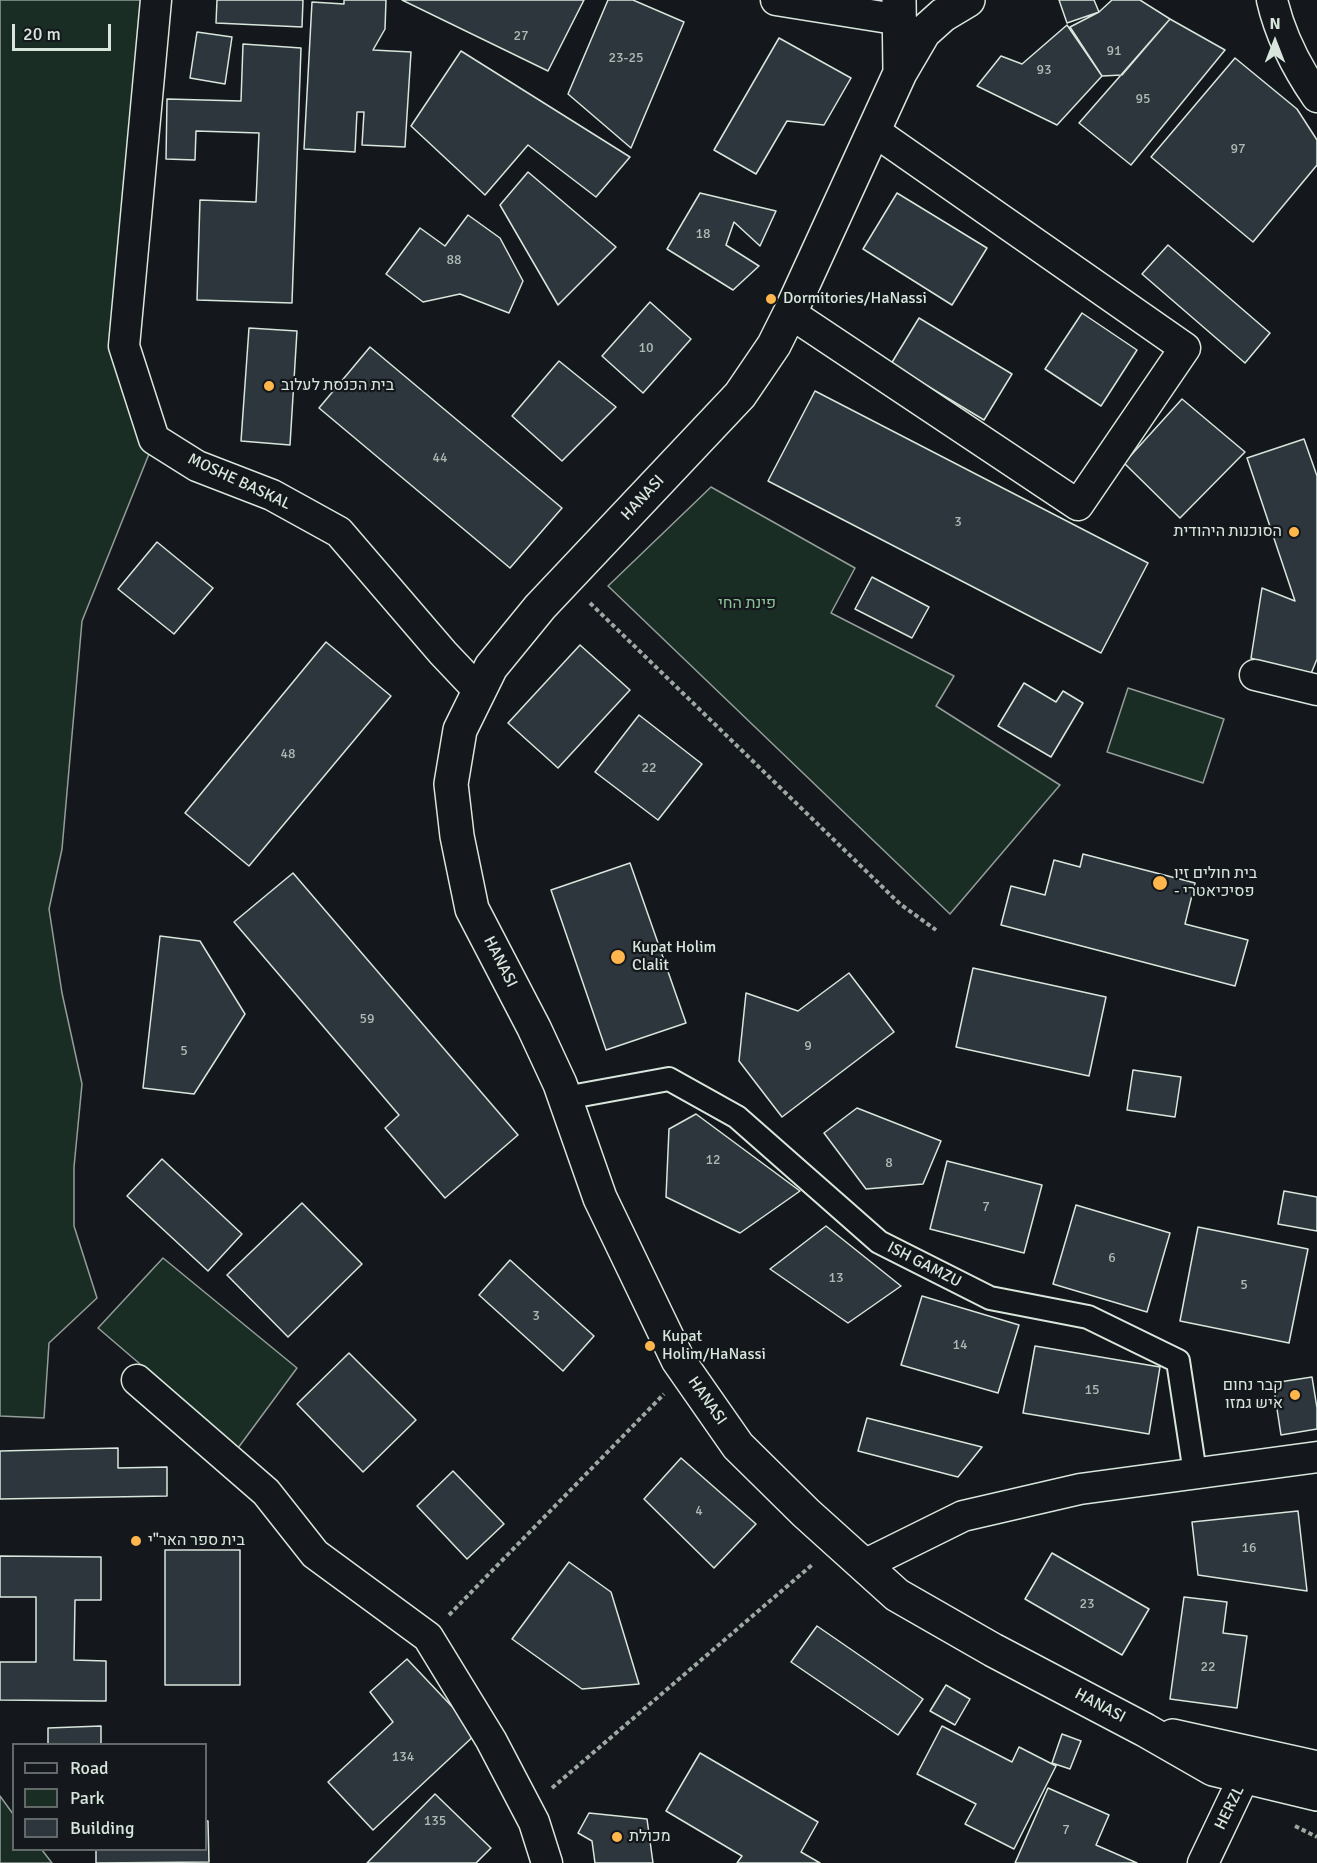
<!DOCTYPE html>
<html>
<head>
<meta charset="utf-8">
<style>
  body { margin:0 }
  #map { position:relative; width:1317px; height:1863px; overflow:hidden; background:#14181c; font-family:Signika,sans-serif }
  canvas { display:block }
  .legend { position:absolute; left:12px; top:1743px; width:195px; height:108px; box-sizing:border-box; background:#14181c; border:2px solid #626a69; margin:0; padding:8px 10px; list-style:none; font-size:18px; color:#d8e6dc }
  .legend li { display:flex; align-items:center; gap:12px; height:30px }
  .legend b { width:30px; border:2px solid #626a69 }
  .north { position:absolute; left:1245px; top:12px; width:60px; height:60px; -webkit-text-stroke:4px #14181c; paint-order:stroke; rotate:0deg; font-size:16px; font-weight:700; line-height:24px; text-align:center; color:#d8e6dc }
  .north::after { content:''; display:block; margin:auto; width:21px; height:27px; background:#d8e6dc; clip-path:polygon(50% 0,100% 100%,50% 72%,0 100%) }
  .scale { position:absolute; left:12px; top:24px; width:99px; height:27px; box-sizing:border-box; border:3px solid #d8e6dc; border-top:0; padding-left:8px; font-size:18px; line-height:21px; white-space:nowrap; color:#d8e6dc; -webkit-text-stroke:4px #14181c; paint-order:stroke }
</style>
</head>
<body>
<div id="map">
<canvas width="1317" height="1863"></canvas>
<ul class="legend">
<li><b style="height:8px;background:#14181c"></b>Road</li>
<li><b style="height:16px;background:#1a2d24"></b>Park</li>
<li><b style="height:16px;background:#2c363c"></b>Building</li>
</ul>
<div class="north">N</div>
<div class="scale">20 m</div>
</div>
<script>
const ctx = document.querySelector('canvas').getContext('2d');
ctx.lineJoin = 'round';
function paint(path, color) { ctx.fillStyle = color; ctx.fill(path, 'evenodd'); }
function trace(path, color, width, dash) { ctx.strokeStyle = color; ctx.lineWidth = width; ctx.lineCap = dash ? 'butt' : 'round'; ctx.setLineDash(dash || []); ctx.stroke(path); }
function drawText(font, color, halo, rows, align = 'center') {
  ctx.font = font + ' Signika,Heebo,sans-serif'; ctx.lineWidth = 4.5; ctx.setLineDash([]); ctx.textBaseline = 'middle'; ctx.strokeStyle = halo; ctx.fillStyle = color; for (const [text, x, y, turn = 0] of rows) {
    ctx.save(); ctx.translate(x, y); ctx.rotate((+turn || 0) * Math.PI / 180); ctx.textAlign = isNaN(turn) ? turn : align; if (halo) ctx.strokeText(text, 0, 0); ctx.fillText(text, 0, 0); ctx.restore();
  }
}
const green = new Path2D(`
  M0,0h142l-18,392 25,62 -67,167 -20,228 -13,60 13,84 20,91 -8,83v59l23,72 -48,45 -5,75 -44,-2z
  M711,487l144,81 -24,45 123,63 -18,30 124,79 -110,129 -342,-328z
  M1128,688l96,31 -21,64 -96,-31z
  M163,1258l134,110 -59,80 -140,-120z
  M0,1796l13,18 1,36h28l10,13h-52z`);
paint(green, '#1a2d24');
trace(green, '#939e99', 1.5);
const building = new Path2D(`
  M217,0h86l-1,27 -86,-4z
  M344,0h42l-1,29 -12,21 38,2 -6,95 -43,-2 2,-33h-7l-2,40 -51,-3 8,-147 32,2z
  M402,0h182l-36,71z
  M608,0h25l51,22 -53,126 -63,-54z
  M1059,0h35l5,12 -32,11z
  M1112,0h28l30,19 -48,56 -20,1 -32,-49 29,-15z
  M1170,19l55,31 -94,115 -52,-42z
  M1067,25l35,51 -45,49 -80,-39 24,-30 21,8z
  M197,32l35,5 -7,47 -35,-6z
  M779,38l72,40 -27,47 -37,-4 -31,53 -42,-24z
  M243,44l58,4 -9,255 -95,-3 3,-100 56,2 3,-69 -63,-2 -1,29 -29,-1 1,-60 74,2z
  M461,51l169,106 -34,40 -68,-52 -43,50 -74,-69z
  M1235,58l62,51 20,31v25l-64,77 -102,-85z
  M528,172l88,75 -58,58 -58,-100z
  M700,193l76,18 -16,35 -26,-24 -8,23 33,21 -26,24 -66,-41z
  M897,193l90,55 -35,57 -89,-56z
  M468,215l32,23 23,43 -14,32 -49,-19 -37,8 -37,-28 34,-46 25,18z
  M1168,245l102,88 -25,30 -103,-89z
  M650,302l41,37 -48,54 -41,-37z
  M1082,313l55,37 -36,56 -56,-37z
  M919,318l93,56 -28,46 -93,-56z
  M249,328l48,3 -7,114 -49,-4z
  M370,347l192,161 -52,60 -191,-160z
  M559,361l57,46 -54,54 -50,-45z
  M815,391l333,172 -47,90 -333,-172z
  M1182,399l63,53 -65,66 -56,-55z
  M1304,439l13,37v183l-9,22 -57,-23 11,-70 33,13 -48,-143z
  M157,542l56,46 -39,46 -56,-45z
  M872,577l57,30 -17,31 -57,-29z
  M326,642l65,54 -142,170 -64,-53z
  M580,645l50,45 -72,78 -50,-45z
  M1024,683l32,19 7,-11 20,12 -32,54 -53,-31z
  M639,715l63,49 -44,56 -63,-48z
  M1083,854l112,29 -10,41 63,16 -13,46 -234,-61 10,-39 34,9 9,-35 26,7z
  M630,863l56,160 -80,27 -55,-160z
  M293,873l225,262 -73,63 -60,-70 14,-13 -165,-193z
  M160,936l40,5 45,73 -51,80 -51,-6z
  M973,968l133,29 -17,79 -133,-29z
  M849,973l45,59 -112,85 -43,-56 7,-68 52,18z
  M1133,1070l48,7 -6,40 -48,-7z
  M857,1108l84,33 -18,43 -57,5 -42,-56z
  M696,1114l104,77 -60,42 -74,-36 3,-68z
  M162,1159l80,75 -34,37 -81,-75z
  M947,1161l95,24 -18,68 -94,-24z
  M1284,1191l33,6v34l-39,-7z
  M302,1203l60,61 -74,73 -61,-62z
  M1076,1205l94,28 -23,79 -94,-28z
  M826,1226l75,60 -53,37 -78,-54z
  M1198,1227l110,22 -19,94 -109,-22z
  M510,1260l84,76 -31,35 -84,-76z
  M922,1296l97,29 -21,68 -97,-28z
  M1035,1346l125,21 -11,67 -126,-21z
  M349,1353l67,67 -53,52 -66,-68z
  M1312,1377l5,31v21l-36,6 -8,-52z
  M867,1418l115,29 -24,30 -100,-26z
  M118,1448v20l49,-1v29l-167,3v-48z
  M681,1458l75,66 -42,44 -70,-69z
  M453,1471l51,53 -37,35 -50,-53z
  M1298,1511l9,80 -109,-16 -6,-53z
  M165,1550h75v135h-75z
  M1052,1553l97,56 -27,46 -97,-56z
  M0,1556l101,1v43h-26l-1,60 32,1v40l-106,-1v-38h36v-65h-36z
  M569,1562l42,30 28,92 -57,5 -70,-50z
  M1184,1597l43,5 -4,31 24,3 -10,72 -67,-9z
  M817,1626l106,73 -25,36 -107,-73z
  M407,1659l70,74 -104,97 -45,-48 65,-60 -23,-30z
  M946,1685l24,14 -15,26 -25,-14z
  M101,1726v18h-53v-16z
  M942,1726l70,36 7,-15 37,19 -42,83 -49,-25 11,-20 -59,-30z
  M1062,1734l19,7 -11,28 -18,-6z
  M700,1753l118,69 -17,30 19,11h-83l5,-7 -76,-45z
  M1048,1788l61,27 -13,30 41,18h-122z
  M435,1794l56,54 -15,15h-109z
  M589,1813l58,6 6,44h-58l-3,-22 -14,-8z
  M206,1821h2l1,41 -113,1v-13h110z`);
paint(building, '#2c363c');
trace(building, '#d8e6dc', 1.5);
const pedestrian = new Path2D(`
  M565,1098l104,-19 68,38 142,125 111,56 98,19 90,44 17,112`);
const minor = new Path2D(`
  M156,0l-32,346 30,93 43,27 75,29 67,37 104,121 36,38
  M776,0l125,20
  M1272,0c8,35 25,68 45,97
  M790,313l288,192 107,-157 -311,-217
  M1255,675l62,15
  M137,1380l129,112 49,62 113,83 63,103 43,82 13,41
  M864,1565l99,-49 117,-27 237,-32
  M1203,1863l51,-107`);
const tertiary = new Path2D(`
  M899,0l1,71
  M968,0l-25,15 -19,17 -24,41 -110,240 -16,32 -34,50 -200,212 -49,60 -31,63 -9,54 6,52 15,73 62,119 26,56 40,114 78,162 60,86 68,67 91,82 96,55 152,80 68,39 104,25
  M1173,1736l144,32`);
trace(pedestrian, '#d8e6dc', 26);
trace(minor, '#d8e6dc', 33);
trace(tertiary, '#d8e6dc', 36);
trace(new Path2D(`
  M590,603l310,301 36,26
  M449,1615l215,-221
  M552,1788l261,-224
  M1295,1826l22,11`), '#9da8a2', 4, [4.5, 3]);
trace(pedestrian, '#14181c', 22);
trace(minor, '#14181c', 30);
trace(tertiary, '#14181c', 33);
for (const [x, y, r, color] of [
  [771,299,6,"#ffb74d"],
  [269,386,6,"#ffb74d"],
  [1294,532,6,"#ffb74d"],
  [1160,883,8,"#ffb74d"],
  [618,957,8,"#ffb74d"],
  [650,1346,6,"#ffb74d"],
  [1295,1395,6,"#ffb74d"],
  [136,1541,6,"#ffb74d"],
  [617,1837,6,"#ffb74d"]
]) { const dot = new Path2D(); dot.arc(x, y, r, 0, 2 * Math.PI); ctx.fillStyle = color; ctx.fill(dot); trace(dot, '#14181c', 2); }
drawText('14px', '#adbab4', null, [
  ["27",521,36],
  ["91",1114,51],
  ["23-25",626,58],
  ["93",1044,70],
  ["95",1143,99],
  ["97",1238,149],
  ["18",703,234],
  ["88",454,260],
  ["10",646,348],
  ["44",440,458],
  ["3",958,522],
  ["48",288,754],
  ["22",649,768],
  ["59",367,1019],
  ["9",808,1046],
  ["5",184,1051],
  ["12",713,1160],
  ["8",889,1163],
  ["7",986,1207],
  ["6",1112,1258],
  ["13",836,1278],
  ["5",1244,1285],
  ["3",536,1316],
  ["14",960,1345],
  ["15",1092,1390],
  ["4",699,1511],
  ["16",1249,1548],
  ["23",1087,1604],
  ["22",1208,1667],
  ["134",403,1757],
  ["135",435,1821],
  ["7",1066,1830]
]);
drawText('16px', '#d8e6dc', '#14181c', [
  ["Dormitories/HaNassi",783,299],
  ["בית הכנסת לעלוב",281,386],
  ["הסוכנות היהודית",1282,532,"right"],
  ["בית חולים זיו",1174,874],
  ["- פסיכיאטרי",1174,892],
  ["Kupat Holim",632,948],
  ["Clalit",632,966],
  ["Kupat",662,1337],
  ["Holim/HaNassi",662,1355],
  ["קבר נחום",1283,1386,"right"],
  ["איש גמזו",1283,1404,"right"],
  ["בית ספר האר\"י",148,1541],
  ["מכולת",629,1837]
], 'left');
drawText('16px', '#d8e6dc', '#14181c', [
  ["MOSHE BASKAL",239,482,25],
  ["HANASI",643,498,-47],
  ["HANASI",500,962,63],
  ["ISH GAMZU",924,1265,27],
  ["HANASI",707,1401,55],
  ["HANASI",1100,1706,28],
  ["HERZL",1230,1808,-64]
]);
drawText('16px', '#8ac095', '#14181c', [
  ["פינת החי",747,604]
]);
</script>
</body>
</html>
